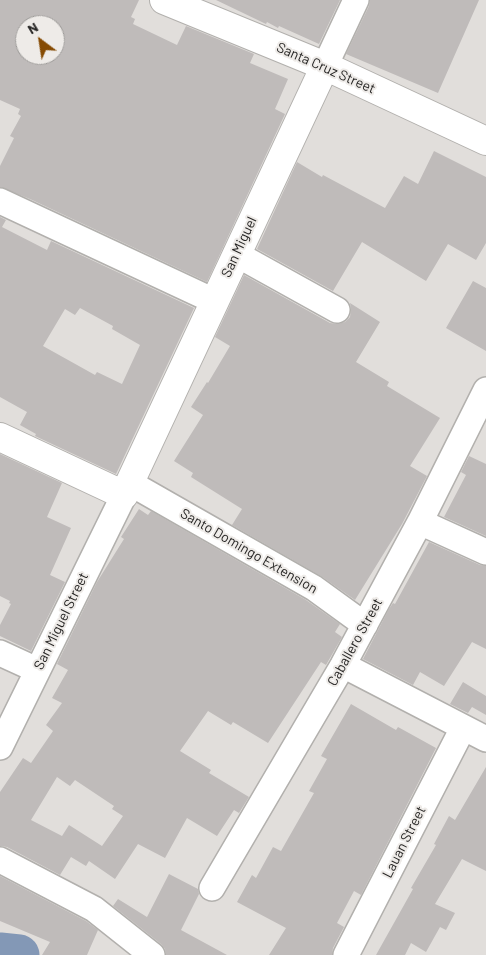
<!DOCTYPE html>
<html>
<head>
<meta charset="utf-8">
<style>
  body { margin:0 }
  #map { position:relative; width:486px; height:955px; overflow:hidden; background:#e1dedb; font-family:Barlow,sans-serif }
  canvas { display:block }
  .north { position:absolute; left:15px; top:15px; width:50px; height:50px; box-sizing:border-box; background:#eeebe8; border:1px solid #9e9c9a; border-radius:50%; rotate:329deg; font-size:14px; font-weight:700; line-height:20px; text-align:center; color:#272625 }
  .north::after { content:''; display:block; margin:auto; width:18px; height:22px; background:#854a02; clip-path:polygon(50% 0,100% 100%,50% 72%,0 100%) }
</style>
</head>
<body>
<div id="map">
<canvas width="486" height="955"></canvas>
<div class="north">N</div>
</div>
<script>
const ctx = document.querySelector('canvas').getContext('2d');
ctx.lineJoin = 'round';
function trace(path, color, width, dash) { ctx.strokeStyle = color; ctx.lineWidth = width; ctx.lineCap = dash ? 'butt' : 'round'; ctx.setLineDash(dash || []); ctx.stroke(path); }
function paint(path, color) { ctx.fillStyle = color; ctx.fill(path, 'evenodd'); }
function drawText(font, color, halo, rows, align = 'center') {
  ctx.font = font + ' Barlow,sans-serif'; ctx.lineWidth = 4; ctx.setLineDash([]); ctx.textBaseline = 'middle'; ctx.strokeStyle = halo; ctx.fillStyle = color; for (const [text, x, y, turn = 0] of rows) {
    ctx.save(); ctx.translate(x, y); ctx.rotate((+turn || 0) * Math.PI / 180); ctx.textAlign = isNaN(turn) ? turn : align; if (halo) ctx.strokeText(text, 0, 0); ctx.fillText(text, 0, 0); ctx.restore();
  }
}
trace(new Path2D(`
  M0,953l19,2`), '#8398b6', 41);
paint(new Path2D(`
  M0,0h139l-8,17 4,2 -2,5 44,21 9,-19 68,28 -4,9 38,16 -13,30 10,5 -78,168 -177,-83 -30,-12v-21l14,-28 -4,-2 11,-20 -3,-2 2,-5 -20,-9zM25,25h30v30h-30z
  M216,0h124l-21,44 -40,-18 -1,2 -11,-6 -1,2z
  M370,0h109l-41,93 -92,-39 23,-48z
  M434,151l52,26v66l-10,17 -28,-16 -22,37 -64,-39 -29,49 -76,-42 40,-87 25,15 1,-2 62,33 19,-32 14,8z
  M0,217l6,3 -4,7 45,23 4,-9 143,67 -78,166 -81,-38 1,-2 -16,-9 7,-13 -27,-15zM80,308l33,18 -1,3 28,16 -18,39 -25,-12 -2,3 -52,-29 22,-37 10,6z
  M244,275l86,48 8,1 7,-2 5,-5 1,-8 -1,-6 30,19 -24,40 33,20 -2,4 53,32 -30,48 17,10 -25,48 -47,76 -34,-24 -89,-51 10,-16 -51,-32 2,-4 -19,-12 29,-46 -12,-8 16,-25 1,1 22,-37 -15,-9z
  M473,281l13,7v63l-40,-23z
  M0,454l62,29 -15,34 24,11 -21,47 15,7 -34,69 -31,-15v-11l11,-21 -2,-1 1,-2 -10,-5z
  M469,456l17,8v72l-42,-19 22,-42 -5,-3z
  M139,509l9,6 3,-4 155,89 34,24 -5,8 7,5 -16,28 -5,-3 -53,81 -35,-21 -2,3 -23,-14 -28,40 31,19 -2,3 40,24 -10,16 -5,-3 -17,26 -30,-18 -22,40 -27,-14 -23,35 -26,-18 -3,5 -15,-9 -11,18 -53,-28 -7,-1v-54l23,-34 8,5 22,-32 -7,-6 16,-22 -10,-5 16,-28 -11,-6 40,-82 27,-43 -3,-2zM57,777l13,9 5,-6 39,26 -2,3 11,7 -21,30 -33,-21 -7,11 -31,-16z
  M429,542l51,23 6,1v83l-14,-7 -28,44 -24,-14 -7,13 -50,-26 26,-50 4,-6 2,1z
  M463,682l23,14v19l-14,-8 -4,6 -18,-9z
  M351,704l45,26 2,-3 38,21 -75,147 -7,-4 -17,32 7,4 -11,21 -1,7h-63l17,-27 -49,-26 15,-27 4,3 17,-31 8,4 33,-58 -5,-2 18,-32 -6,-3z
  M486,767v104l-24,-12 -27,45 20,9 -9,17 -6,-3 -14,25 -15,-9 -6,12h-29l37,-66 -2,-1 25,-43 -2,-1 15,-28 6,4z
  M169,874l29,15 1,5 -18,36 46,25h-61l-1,-6 -4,-5 -48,-38 5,-7 29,18z
  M0,876l86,45 12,9 -11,25h-45l8,-13 -50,-21z`), '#bfbbba');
const minor = new Path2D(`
  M325,66l31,-66
  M0,201l214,100
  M236,254l101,56
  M130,483l184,105 51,37
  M420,522l66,30
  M0,653l37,17
  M343,665l143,74
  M0,747l124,-252
  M0,860l94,49 58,46
  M212,888l131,-223 77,-143 66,-132
  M346,955l117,-227`);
const secondary = new Path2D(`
  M164,0l161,66 161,75
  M0,437l124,58 201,-429`);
trace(minor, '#b2b0ad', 28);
trace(secondary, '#b2b0ad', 30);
trace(minor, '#fff', 25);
trace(secondary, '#fff', 28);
drawText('14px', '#272625', '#eeebe8', [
  ["Santa Cruz Street",326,68,24],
  ["San Miguel",239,247,-65],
  ["Santo Domingo Extension",249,551,30],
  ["San Miguel Street",61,621,-64],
  ["Caballero Street",355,642,-61],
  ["Lauan Street",404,842,-63]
]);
</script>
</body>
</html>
